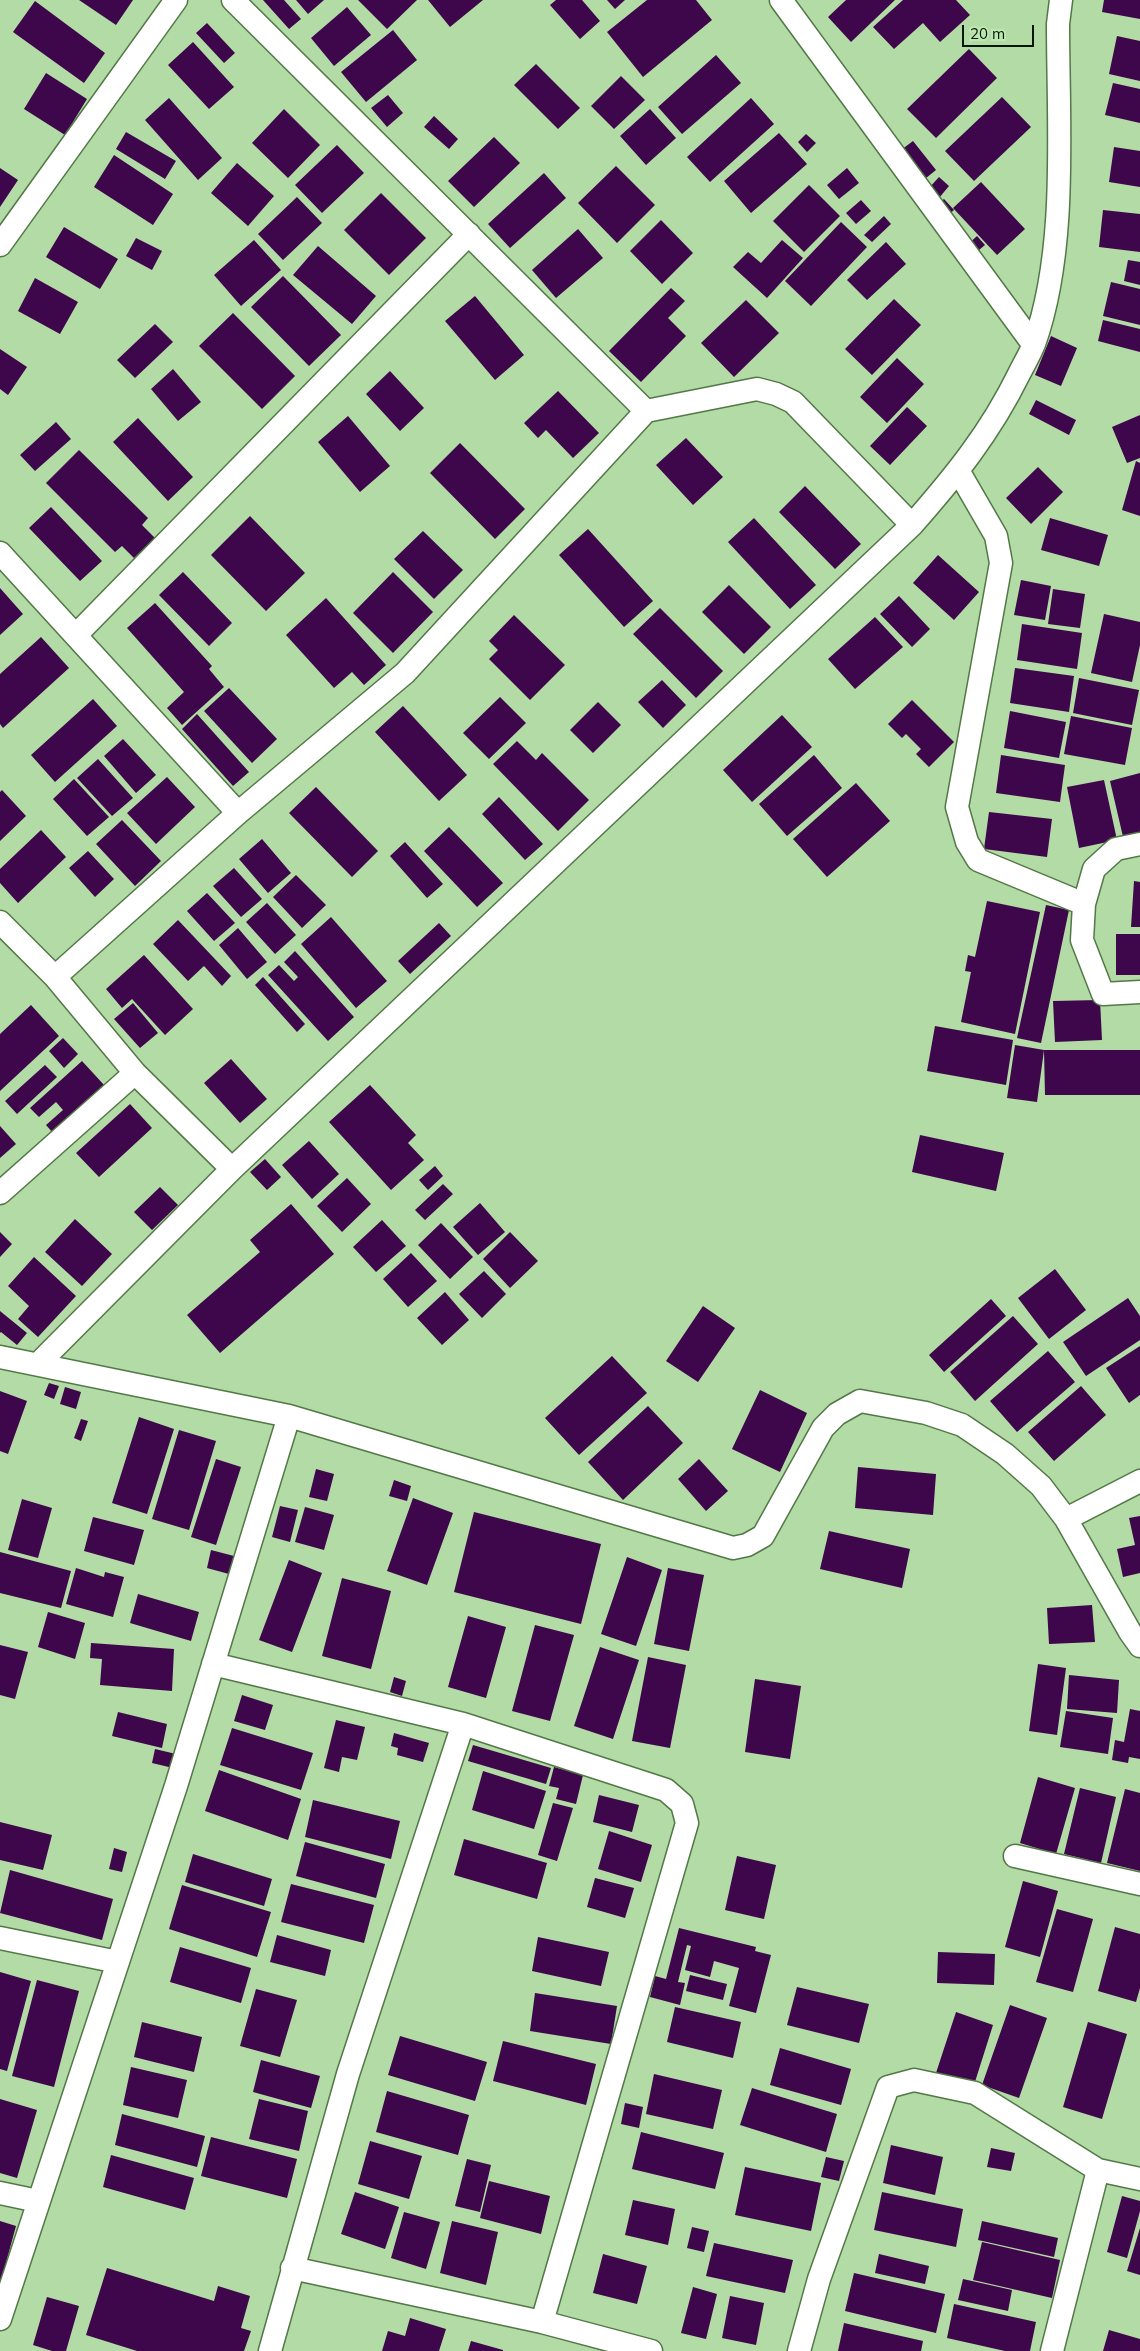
<!DOCTYPE html>
<html>
<head>
<meta charset="utf-8">
<style>
  body { margin:0 }
  #map { position:relative; width:1140px; height:2351px; overflow:hidden; background:#b2dba5; font-family:Mulish,sans-serif }
  canvas { display:block }
  .scale { position:absolute; left:962px; top:25px; width:72px; height:22px; box-sizing:border-box; border:2px solid #081604; border-top:0; padding-left:6px; font-size:15px; line-height:18px; white-space:nowrap; color:#081604; -webkit-text-stroke:4px #bee8b2; paint-order:stroke }
</style>
</head>
<body>
<div id="map">
<canvas width="1140" height="2351"></canvas>
<div class="scale">20 m</div>
</div>
<script>
const ctx = document.querySelector('canvas').getContext('2d');
ctx.lineJoin = 'round';
function paint(path, color) { ctx.fillStyle = color; ctx.fill(path, 'evenodd'); }
function trace(path, color, width, dash) { ctx.strokeStyle = color; ctx.lineWidth = width; ctx.lineCap = dash ? 'butt' : 'round'; ctx.setLineDash(dash || []); ctx.stroke(path); }
paint(new Path2D(`
  M79,0h54l-17,25z
  M263,0h21l17,19 -12,10z
  M296,0h28l-16,14z
  M358,0h59l-30,29z
  M428,0h55l-33,27z
  M556,0h26l18,21 -20,18 -30,-34z
  M607,0h18l-10,9z
  M647,0h49l16,20 -69,57 -36,-45z
  M846,0h49l-44,42 -23,-25z
  M903,0h53l14,15 -30,27 -17,-19 -29,26 -21,-22z
  M1104,0h36v19l-38,-7z
  M35,1l70,52 -21,30 -71,-51z
  M347,7l24,28 -37,31 -23,-28z
  M207,23l28,30 -11,10 -28,-30z
  M393,30l24,30 -51,42 -25,-30z
  M1117,36l23,5v40l-31,-7z
  M193,42l41,45 -25,22 -41,-44z
  M969,49l28,29 -61,60 -29,-29z
  M716,55l25,28 -59,51 -24,-27z
  M536,64l44,44 -22,21 -44,-44z
  M46,73l41,26 -22,36 -41,-26z
  M621,76l24,24 -31,29 -23,-23z
  M1113,83l27,6v34l-35,-8z
  M388,95l15,18 -16,14 -16,-19z
  M1002,97l29,30 -57,54 -29,-30z
  M169,98l53,60 -24,22 -53,-60z
  M751,98l23,26 -64,58 -23,-25z
  M284,109l36,36 -32,33 -36,-35z
  M650,109l26,29 -30,27 -26,-29z
  M434,116l24,23 -9,10 -25,-22z
  M126,132l50,29 -11,18 -49,-30z
  M779,133l28,31 -56,49 -27,-32z
  M806,134l10,9 -9,9 -9,-10z
  M494,137l26,26 -46,44 -26,-26z
  M913,141l23,29 -15,12 -24,-29z
  M337,145l27,28 -42,40 -27,-28z
  M1114,147l26,4v36l-31,-5z
  M114,155l59,39 -20,31 -59,-38z
  M237,163l37,33 -26,30 -37,-33z
  M616,166l39,39 -38,38 -39,-40z
  M0,168l18,12 -18,27z
  M847,168l12,15 -20,16 -12,-14z
  M544,173l22,25 -56,50 -22,-24z
  M939,177l10,9 -10,12 -10,-10z
  M981,182l44,47 -28,26 -44,-47z
  M809,185l31,31 -36,36 -31,-31z
  M381,193l45,45 -37,37 -45,-45z
  M297,197l25,26 -39,37 -25,-26z
  M944,199l10,11 -7,6 -10,-11z
  M861,200l10,11 -15,13 -10,-11z
  M1103,210l37,4v38l-41,-5z
  M884,216l7,8 -19,18 -8,-7z
  M661,220l32,33 -31,31 -32,-33z
  M841,222l26,25 -56,59 -26,-25z
  M64,227l54,32 -18,30 -54,-32z
  M578,229l25,29 -47,40 -24,-28z
  M977,236l8,9 -12,10 -8,-8z
  M136,238l26,13 -10,19 -26,-14z
  M254,240l27,30 -40,36 -27,-31z
  M782,240l21,18 -36,40 -34,-31 15,-15 13,11z
  M886,242l20,22 -39,36 -20,-20z
  M318,246l58,50 -24,28 -59,-49z
  M1128,260l12,2v23l-16,-4z
  M283,276l58,59 -32,31 -58,-59z
  M35,278l43,24 -18,32 -42,-23z
  M1111,282l29,7v36l-37,-9z
  M671,288l14,13 -17,17 18,18 -45,46 -32,-31z
  M475,296l49,59 -29,25 -50,-59z
  M894,299l27,26 -49,50 -27,-26z
  M746,300l33,33 -45,44 -33,-34z
  M233,313l62,63 -33,33 -63,-63z
  M1103,320l37,9v23l-42,-11z
  M155,324l18,18 -38,36 -18,-18z
  M1051,336l26,12 -16,38 -26,-11z
  M0,349l27,18 -19,28 -8,-6z
  M897,358l27,26 -37,39 -27,-26z
  M173,369l28,33 -23,19 -27,-32z
  M390,371l34,37 -24,23 -34,-37z
  M558,391l41,42 -26,25 -27,-28 -8,8 -14,-15z
  M1036,400l40,20 -7,15 -40,-21z
  M907,407l20,19 -37,39 -20,-19z
  M1140,415v43l-13,5 -15,-36z
  M348,416l42,50 -30,26 -42,-50z
  M138,418l55,59 -25,24 -55,-59z
  M56,422l15,17 -36,32 -15,-16z
  M686,438l37,39 -30,28 -37,-40z
  M460,443l65,66 -30,30 -65,-66z
  M79,450l69,68 -6,7 13,13 -21,20 -12,-12 -7,6 -69,-69z
  M1136,461l4,2v53l-18,-6z
  M1038,467l25,25 -32,32 -25,-26z
  M805,486l56,58 -26,25 -56,-57z
  M51,507l51,54 -22,20 -51,-53z
  M250,516l55,57 -39,38 -55,-56z
  M754,518l62,67 -26,24 -62,-67z
  M1050,518l58,17 -9,31 -58,-16z
  M588,529l65,72 -29,26 -65,-72z
  M423,531l40,39 -29,29 -40,-40z
  M938,555l41,37 -25,28 -41,-37z
  M183,572l49,51 -23,23 -50,-51z
  M393,572l40,40 -40,41 -40,-40z
  M1021,580l30,6 -6,34 -31,-5z
  M729,585l42,42 -27,27 -42,-42z
  M0,588l23,26 -23,21z
  M1053,589l32,5 -5,34 -32,-4z
  M899,596l31,33 -18,18 -32,-33z
  M326,598l60,67 -22,20 -12,-13 -18,16 -48,-53z
  M155,603l57,63 -3,3 15,18 -42,38 -15,-17 17,-16 -57,-64z
  M660,608l63,63 -27,27 -63,-64z
  M1104,614l36,8v23l-8,37 -41,-9z
  M514,615l51,50 -35,35 -41,-41 9,-9 -9,-9z
  M875,617l28,30 -48,42 -27,-30z
  M1022,624l60,9 -5,36 -60,-9z
  M41,637l28,31 -66,60 -3,-4v-50z
  M1015,668l59,8 -5,36 -59,-9z
  M1079,678l60,12 -7,35 -59,-12z
  M662,680l24,25 -23,23 -25,-26z
  M229,688l48,51 -25,24 -48,-52z
  M500,697l26,26 -37,36 -26,-26z
  M93,699l24,27 -62,56 -24,-27z
  M912,700l42,42 -25,25 -13,-13 5,-5 -15,-15 -4,4 -14,-14z
  M598,702l23,23 -28,28 -23,-23z
  M403,706l64,69 -28,26 -64,-69z
  M1010,711l56,11 -7,36 -55,-10z
  M197,714l52,58 -16,14 -51,-57z
  M782,715l30,32 -60,55 -29,-32z
  M1071,716l61,12 -7,37 -61,-11z
  M123,739l33,36 -20,18 -32,-37z
  M517,741l19,19 6,-7 47,47 -31,31 -65,-67z
  M814,755l28,33 -55,48 -28,-32z
  M1001,755l64,10 -5,37 -64,-9z
  M98,759l35,39 -21,18 -35,-38z
  M1140,773v65l-16,3 -14,-60z
  M167,777l28,30 -39,37 -29,-31z
  M74,779l35,38 -22,19 -34,-37z
  M1104,780l13,60 -38,8 -12,-61z
  M856,783l34,38 -63,56 -34,-38z
  M316,787l62,64 -26,26 -63,-64z
  M2,790l24,26 -26,25v-49z
  M499,797l44,47 -18,16 -43,-46z
  M989,812l63,7 -5,38 -63,-8z
  M122,820l39,41 -26,25 -39,-42z
  M449,827l54,56 -26,24 -53,-56z
  M41,830l25,27 -48,46 -18,-20v-14z
  M262,839l29,34 -23,20 -29,-34z
  M405,842l38,42 -16,14 -37,-42z
  M88,851l26,28 -19,18 -26,-29z
  M234,868l28,31 -21,18 -28,-31z
  M296,875l30,30 -24,23 -29,-31z
  M1134,881l6,1v45h-9z
  M207,893l28,30 -21,18 -27,-30z
  M987,901l53,11 -25,122 -54,-12 10,-50 -6,-1 3,-16 7,2z
  M267,903l29,32 -21,19 -29,-32z
  M1046,905l23,5 -28,133 -24,-5z
  M331,917l56,64 -31,27 -55,-64z
  M178,920l53,56 -9,10 -18,-20 -16,15 -35,-37z
  M439,923l12,13 -41,38 -12,-13z
  M238,928l29,34 -20,17 -28,-34z
  M1116,934h24v41h-24z
  M295,951l59,66 -26,24 -60,-66 11,-10 15,16 4,-4 -14,-15z
  M144,955l49,54 -28,26 -33,-36 -10,9 -16,-19z
  M263,977l42,47 -8,8 -42,-47z
  M1100,1000l2,40 -47,2 -2,-41z
  M133,1003l25,30 -18,15 -26,-29z
  M31,1005l28,31 -59,55v-57z
  M935,1026l78,14 -7,45 -79,-14z
  M63,1038l15,16 -14,14 -15,-17z
  M1015,1045l29,5 -7,52 -30,-4z
  M1044,1050h96v45h-95z
  M231,1059l36,40 -27,24 -36,-40z
  M82,1061l23,25 -52,47 -7,-8 17,-15 -7,-8 -17,15 -9,-9z
  M45,1065l12,12 -40,37 -12,-13z
  M370,1085l46,50 -8,8 16,17 -33,30 -62,-68z
  M130,1104l22,24 -53,49 -23,-24z
  M0,1126l16,18 -16,14z
  M920,1135l84,18 -8,38 -84,-19z
  M309,1141l30,33 -27,25 -30,-34z
  M265,1159l16,18 -14,13 -17,-18z
  M435,1166l8,10 -15,14 -9,-10z
  M347,1178l24,26 -29,28 -25,-26z
  M443,1184l10,10 -28,26 -10,-10z
  M160,1187l18,18 -26,25 -18,-18z
  M480,1203l25,29 -27,23 -25,-28z
  M291,1204l43,50 -114,99 -33,-38 73,-63 -10,-12z
  M75,1219l37,35 -30,32 -37,-34z
  M382,1220l24,26 -30,26 -23,-25z
  M441,1223l32,34 -23,22 -32,-34z
  M0,1232l12,12 -12,13z
  M510,1232l28,29 -28,27 -27,-29z
  M411,1253l26,28 -29,26 -25,-28z
  M34,1257l42,39 -38,41 -20,-18 11,-13 -21,-20z
  M1055,1269l31,41 -37,29 -31,-41z
  M484,1271l22,23 -24,24 -23,-24z
  M445,1292l24,28 -27,25 -25,-27z
  M1128,1298l12,18v24l-54,36 -23,-34z
  M991,1299l15,17 -62,56 -15,-17z
  M703,1306l32,22 -37,54 -32,-21z
  M0,1311l27,22 -10,12 -16,-13 -1,1z
  M1013,1316l25,28 -63,57 -25,-29z
  M1140,1346v49l-11,8 -23,-35z
  M1048,1351l27,31 -58,50 -27,-31z
  M612,1356l35,37 -68,62 -34,-37z
  M49,1383l10,3 -5,13 -10,-4z
  M1081,1386l25,29 -52,46 -26,-29z
  M65,1387l16,5 -5,17 -16,-5z
  M760,1390l47,23 -27,59 -48,-23z
  M0,1391l27,10 -19,53 -8,-3z
  M648,1406l35,37 -60,57 -35,-38z
  M139,1417l35,12 -27,85 -35,-11z
  M81,1419l7,2 -7,20 -7,-3z
  M179,1430l37,11 -27,89 -37,-11z
  M216,1459l25,8 -25,78 -25,-8z
  M699,1459l29,32 -22,20 -28,-32z
  M858,1467l78,7 -3,41 -78,-7z
  M316,1469l18,5 -7,27 -18,-4z
  M394,1480l17,6 -4,15 -18,-5z
  M413,1498l40,15 -26,72 -40,-14z
  M22,1499l30,9 -14,50 -30,-8z
  M280,1506l18,4 -8,32 -18,-5z
  M305,1507l29,8 -10,35 -29,-8z
  M474,1512l127,32 -20,80 -127,-32z
  M1140,1516v57l-17,4 -6,-28 18,-4 -6,-27z
  M93,1517l51,13 -10,35 -50,-14z
  M829,1531l81,18 -8,39 -82,-19z
  M211,1550l23,6 -5,18 -22,-6z
  M0,1552l71,19 -10,37 -61,-15z
  M627,1557l35,13 -26,76 -35,-12z
  M289,1560l33,13 -30,79 -33,-12z
  M76,1568l28,9 1,-5 19,5 -11,40 -47,-13z
  M668,1568l36,7 -15,76 -35,-7z
  M342,1578l49,13 -20,78 -49,-13z
  M138,1594l61,18 -8,29 -61,-18z
  M1092,1605l3,37 -46,2 -2,-36z
  M48,1612l37,11 -10,36 -37,-12z
  M468,1616l38,11 -20,71 -38,-11z
  M535,1625l39,10 -24,86 -38,-10z
  M91,1643l83,6 -2,42 -72,-6 2,-26 -12,-1z
  M0,1645l28,7 -13,47 -15,-4z
  M600,1647l39,13 -26,79 -39,-13z
  M648,1657l38,8 -16,83 -38,-7z
  M1038,1664l28,4 -9,67 -28,-4z
  M1069,1675l50,5 -2,33 -50,-4z
  M394,1677l12,4 -4,15 -12,-4z
  M755,1679l46,7 -11,73 -45,-7z
  M242,1695l31,10 -8,25 -31,-9z
  M1130,1709l10,2v48l-11,-2 -1,6 -16,-3 3,-20 9,2z
  M1066,1711l47,7 -5,36 -48,-7z
  M118,1712l49,12 -5,24 -50,-12z
  M336,1720l29,7 -8,33 -15,-3 -3,15 -15,-4z
  M232,1728l81,25 -12,37 -81,-25z
  M394,1733l35,10 -6,19 -26,-7 1,-7 -7,-2z
  M473,1745l78,23 -5,16 -78,-23z
  M155,1749l21,5 -3,14 -21,-5z
  M554,1767l29,8 -7,29 -20,-5 3,-11 -10,-2z
  M219,1770l82,29 -13,41 -83,-29z
  M483,1771l63,20 -12,38 -62,-19z
  M1038,1777l37,11 -19,66 -36,-11z
  M1080,1788l36,9 -15,66 -37,-9z
  M1125,1789l15,4v78l-33,-8z
  M599,1795l40,10 -7,27 -39,-10z
  M313,1800l87,21 -9,38 -86,-22z
  M553,1803l20,5 -16,53 -19,-6z
  M0,1822l52,13 -9,35 -43,-10z
  M609,1831l43,14 -11,37 -43,-13z
  M464,1839l83,24 -10,36 -83,-24z
  M305,1842l80,22 -9,34 -80,-22z
  M114,1848l13,4 -5,20 -13,-3z
  M193,1854l79,25 -8,27 -79,-24z
  M737,1856l39,9 -12,54 -39,-9z
  M10,1870l103,29 -11,41 -102,-27z
  M595,1878l39,10 -9,30 -38,-11z
  M1023,1881l35,10 -18,66 -35,-10z
  M291,1884l83,21 -10,38 -83,-21z
  M182,1885l89,27 -14,45 -88,-28z
  M1057,1909l36,10 -20,73 -37,-10z
  M1115,1927l25,7v54l-4,14 -38,-11z
  M679,1928l77,19 -1,4 16,4 -15,58 -27,-7 10,-38 -25,-7 -4,16 -25,-7 6,-24 -4,-1 -9,37 7,1 -5,22 -30,-8 5,-21 11,3z
  M277,1935l54,15 -6,26 -55,-14z
  M538,1937l71,15 -8,34 -69,-15z
  M180,1947l71,21 -10,35 -71,-21z
  M938,1952l57,2 -1,31 -57,-2z
  M0,1972l31,9 -24,90 -7,-2z
  M690,1975l37,9 -4,16 -37,-9z
  M37,1980l42,11 -25,96 -42,-11z
  M797,1987l72,17 -10,39 -72,-18z
  M256,1989l41,11 -17,57 -40,-11z
  M535,1993l82,13 -6,38 -81,-13z
  M1010,2005l37,13 -28,80 -37,-13z
  M675,2007l66,15 -8,36 -66,-16z
  M956,2012l37,13 -19,60 -38,-12z
  M142,2022l60,15 -8,35 -60,-15z
  M1088,2022l39,12 -25,85 -39,-12z
  M400,2036l87,26 -12,39 -87,-26z
  M503,2041l93,23 -10,41 -93,-24z
  M780,2048l71,21 -10,36 -71,-20z
  M261,2060l59,16 -9,32 -58,-16z
  M131,2067l56,13 -9,38 -55,-13z
  M654,2074l68,16 -9,39 -67,-15z
  M752,2088l85,26 -11,38 -86,-27z
  M387,2091l82,24 -11,40 -82,-23z
  M0,2099l37,11 -20,68 -17,-5z
  M259,2099l49,12 -9,40 -50,-12z
  M625,2103l18,4 -4,21 -18,-4z
  M122,2114l83,22 -8,31 -82,-22z
  M641,2132l83,21 -9,36 -83,-20z
  M211,2137l86,22 -10,39 -86,-22z
  M370,2141l52,15 -13,43 -51,-15z
  M891,2145l52,12 -8,38 -52,-12z
  M991,2148l24,5 -4,18 -24,-4z
  M111,2155l83,23 -9,32 -82,-23z
  M826,2157l18,4 -5,20 -18,-4z
  M467,2159l24,6 -11,47 -25,-6z
  M745,2167l76,16 -10,48 -76,-16z
  M489,2181l61,15 -9,38 -61,-16z
  M355,2192l44,15 -14,42 -44,-15z
  M882,2192l81,17 -7,38 -82,-17z
  M1122,2196l18,5v10l-13,47 -20,-6z
  M633,2200l42,9 -7,36 -43,-10z
  M404,2212l36,10 -14,47 -35,-11z
  M0,2221l16,5 -15,55 -1,-1z
  M452,2221l46,11 -12,53 -46,-12z
  M982,2221l76,17 -4,19 -76,-17z
  M692,2227l17,4 -5,21 -17,-4z
  M1140,2228v47l-13,-4z
  M982,2242l78,18 -8,38 -79,-18z
  M714,2243l79,17 -8,33 -79,-17z
  M603,2254l44,12 -10,38 -44,-11z
  M879,2254l50,12 -4,18 -50,-11z
  M107,2268l107,33 4,-15 32,10 -9,32 10,3 -7,20h-107l-51,-16z
  M854,2273l91,21 -9,39 -91,-22z
  M963,2279l49,11 -4,21 -50,-11z
  M693,2287l24,7 -11,45 -25,-6z
  M730,2296l34,7 -8,42 -34,-7z
  M47,2297l32,9 -13,45h-14l-19,-6z
  M954,2304l82,18 -6,29h-25l-58,-13z
  M410,2318l36,11 -7,22h-57l6,-20 17,5z
  M844,2323l79,18 -2,10h-83z
  M1109,2330l31,9v12h-37z
  M471,2341l32,9v1h-35z`), '#3e064b');
const minor = new Path2D(`
  M233,0l413,411
  M781,0l252,344
  M0,245l176,-245
  M959,472l37,64 5,27 -44,244 10,35 11,18 106,44
  M0,553l238,260
  M76,635l393,-401
  M1140,844l-24,5 -22,20 -10,35 -2,36 21,54 37,-2
  M0,922l55,55 80,96 97,96
  M55,977l183,-164 167,-140 241,-262 111,-22 19,5 17,8 119,123
  M0,1193l135,-120
  M0,1357l289,59 444,132 14,-3 16,-9 60,-108 14,-14 23,-13 66,12 36,12 43,29 36,32 25,33 64,113 10,14
  M38,1364l194,-195 680,-644c43,-49 78,-92 107,-151 5,-10 11,-20 15,-30 34,-95 24,-219 24,-320l3,-24
  M1066,1519l74,-38
  M213,1664l250,60 203,66 16,14 5,19 -145,499
  M1015,1856l125,28
  M0,1938l118,24
  M0,2193l38,8
  M292,2268l250,54 109,29
  M0,2319l176,-533 113,-370
  M270,2351l78,-277 115,-350
  M799,2351l20,-72 69,-192 26,-7 61,13 123,77 42,9
  M1052,2351l46,-181`);
trace(minor, '#537847', 25);
trace(minor, '#fff', 22);
</script>
</body>
</html>
